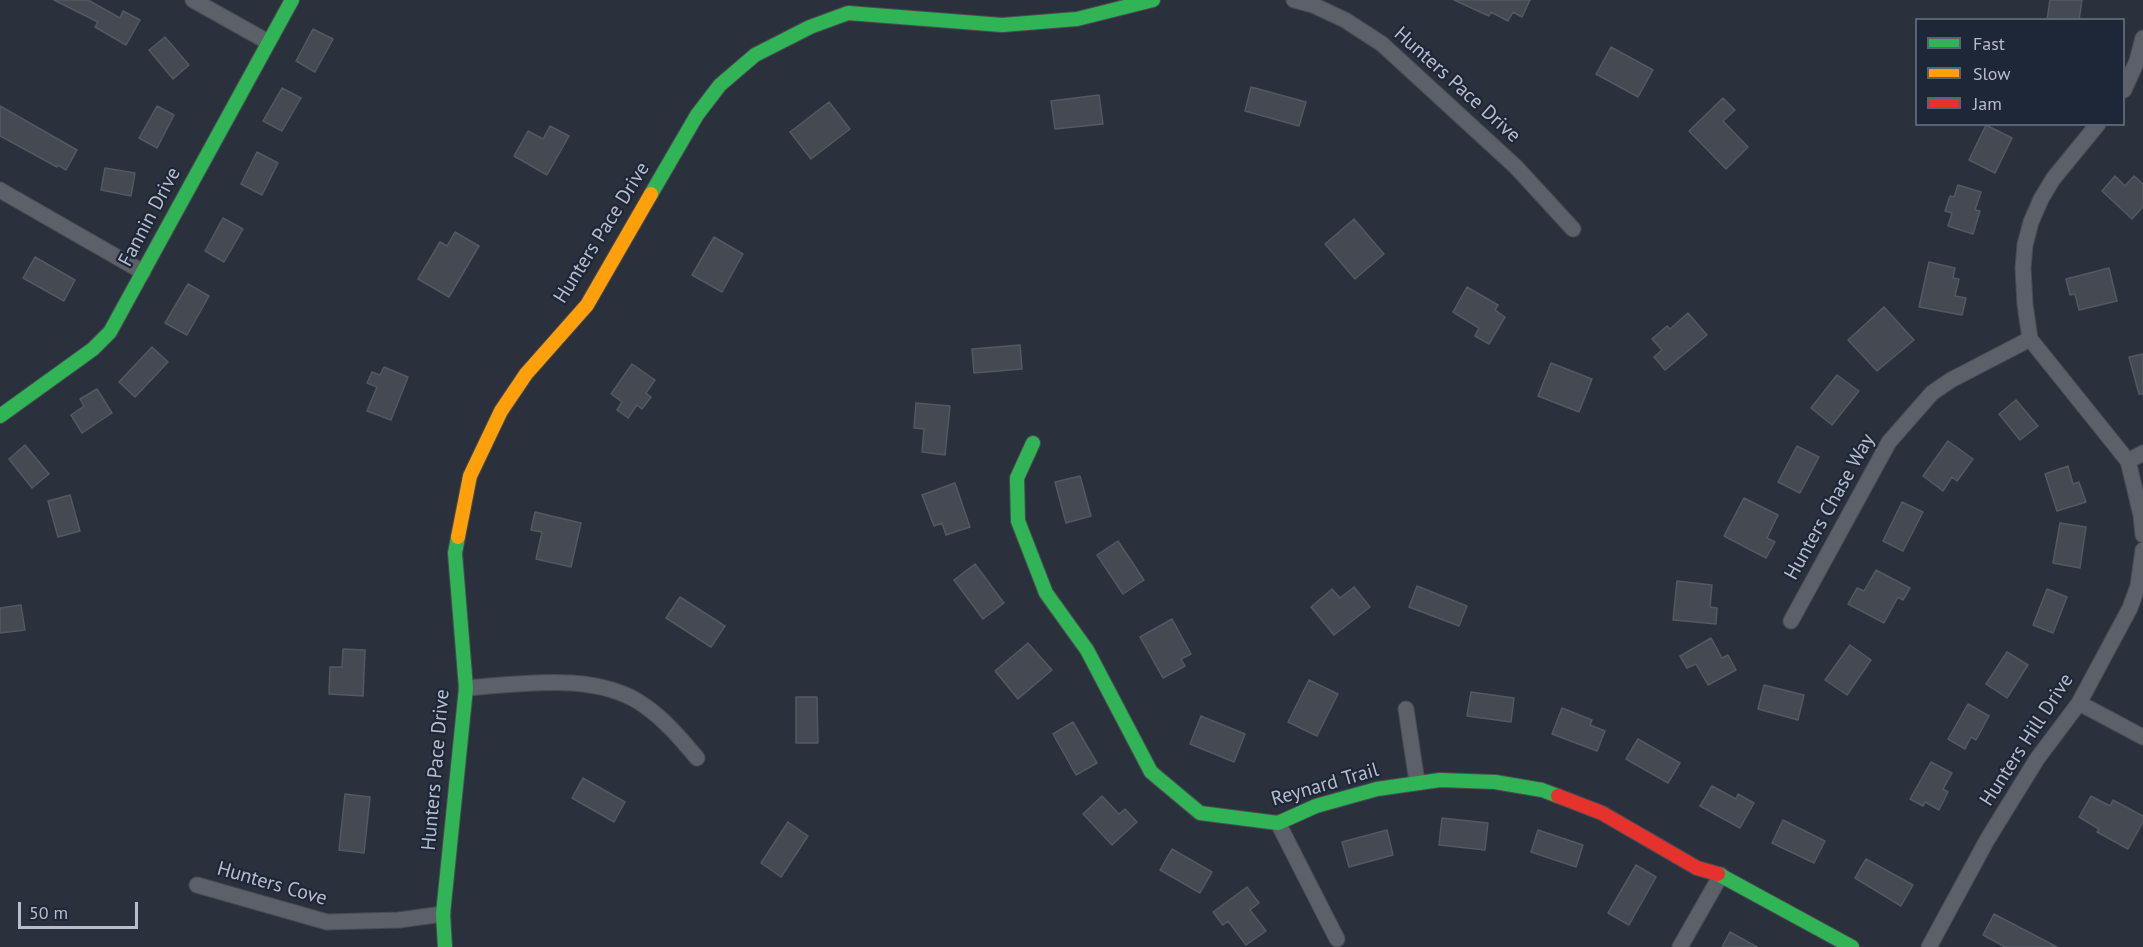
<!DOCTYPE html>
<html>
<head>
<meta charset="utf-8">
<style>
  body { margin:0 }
  #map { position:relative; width:2143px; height:947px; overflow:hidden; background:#2b313c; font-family:"PT Sans",sans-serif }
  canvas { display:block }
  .legend { position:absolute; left:1915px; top:18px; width:210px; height:108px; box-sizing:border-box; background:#1e2737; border:2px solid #5b6373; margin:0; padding:8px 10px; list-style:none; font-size:18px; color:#b6bdcc }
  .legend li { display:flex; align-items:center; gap:12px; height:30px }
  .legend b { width:30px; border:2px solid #5b6373 }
  .scale { position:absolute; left:18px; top:902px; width:120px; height:27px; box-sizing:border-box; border:3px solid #b6bdcc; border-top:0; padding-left:8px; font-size:18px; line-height:21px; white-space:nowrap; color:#b6bdcc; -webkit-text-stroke:4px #1e2737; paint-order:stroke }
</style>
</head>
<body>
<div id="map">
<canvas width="2143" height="947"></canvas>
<ul class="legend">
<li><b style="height:8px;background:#30b455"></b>Fast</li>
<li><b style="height:8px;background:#ff9f0a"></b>Slow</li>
<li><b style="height:8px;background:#e5322d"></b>Jam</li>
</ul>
<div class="scale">50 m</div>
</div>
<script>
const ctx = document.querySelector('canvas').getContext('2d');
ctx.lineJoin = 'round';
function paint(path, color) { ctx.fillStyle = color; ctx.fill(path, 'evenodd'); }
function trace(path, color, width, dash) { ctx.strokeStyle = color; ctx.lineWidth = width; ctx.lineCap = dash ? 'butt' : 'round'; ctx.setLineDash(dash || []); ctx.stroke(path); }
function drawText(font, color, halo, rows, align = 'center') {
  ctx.font = font + ' "PT Sans",sans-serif'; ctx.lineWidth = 4.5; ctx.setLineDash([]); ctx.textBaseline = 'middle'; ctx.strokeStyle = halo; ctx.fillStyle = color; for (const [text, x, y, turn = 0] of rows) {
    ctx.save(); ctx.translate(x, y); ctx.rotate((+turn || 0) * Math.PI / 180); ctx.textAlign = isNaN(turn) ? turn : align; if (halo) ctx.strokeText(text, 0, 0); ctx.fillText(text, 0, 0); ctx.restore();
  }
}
const building = new Path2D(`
  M54,0h34l32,18 3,-7 17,9 -14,25 -31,-18 3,-5z
  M1454,0h76l-8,17 -9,-5 -5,9 -17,-9 -2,4z
  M2050,0h32l-3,20h-32z
  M313,29l20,10 -18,33 -19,-11z
  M165,37l24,28 -16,14 -24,-29z
  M1611,47l42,23 -15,27 -42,-23z
  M1251,87l55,15 -7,24 -54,-15z
  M282,88l19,10 -19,33 -19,-10z
  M1099,95l4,29 -48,5 -4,-28z
  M1723,98l12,12 -12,11 25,26 -22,22 -37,-38z
  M829,102l21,27 -39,30 -21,-27z
  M0,106l77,44 -11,20 -8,-5 -1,2 -57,-31z
  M157,106l17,9 -17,33 -18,-10z
  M1986,125l26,13 -17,35 -26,-13z
  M550,126l19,10 -22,39 -33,-19 14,-25 15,8z
  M257,152l21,11 -16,32 -21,-11z
  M105,168l30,5 -4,23 -30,-6z
  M2115,176l10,10 9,-10 9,8v23l-11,12 -30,-28z
  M1958,185l23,7 -6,18 5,1 -7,23 -25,-8 4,-13 -7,-2 5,-15 4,1z
  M223,218l20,11 -19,33 -19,-11z
  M1354,219l30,35 -29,25 -30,-35z
  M455,232l24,14 -30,51 -31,-18 22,-37 7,4z
  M714,237l29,17 -21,38 -30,-17z
  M35,257l40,23 -11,21 -41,-23z
  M1929,262l26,6 -2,10 6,1 -4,17 11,2 -4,17 -43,-8z
  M2109,268l8,33 -38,9 -4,-16 -5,1 -4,-16z
  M188,284l21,12 -22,39 -22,-12z
  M1467,287l31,18 -3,5 10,7 -16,27 -14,-8 4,-8 -26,-16z
  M1884,307l30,33 -37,31 -29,-31z
  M1688,313l19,22 -42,35 -11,-13 8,-7 -10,-11 15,-13 3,3z
  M1020,345l2,24 -48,4 -2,-24z
  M152,347l16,15 -33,35 -16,-15z
  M2143,354v40h-4l-10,-37z
  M1551,363l41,16 -13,33 -41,-16z
  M632,364l23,16 -9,13 5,4 -9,12 -5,-4 -9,13 -11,-8 5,-8 -11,-8z
  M384,367l24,10 -17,43 -24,-9 10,-24 -10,-4 5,-11 8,3z
  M1837,375l22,16 -27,34 -21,-17z
  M97,389l15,24 -30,20 -11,-18 13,-9 -4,-7z
  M2016,400l22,26 -18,14 -21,-26z
  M916,403l34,3 -5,49 -23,-3 2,-23 -10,-1z
  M1948,441l25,18 -16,22 -5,-4 -9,14 -20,-15z
  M25,445l24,29 -17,14 -23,-29z
  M1797,446l22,11 -19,36 -22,-11z
  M2068,466l5,18 6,-2 7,20 -29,9 -12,-37z
  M1080,476l11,40 -25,7 -11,-41z
  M955,483l15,44 -24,8 -4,-12 -8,3 -12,-31z
  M70,495l10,36 -22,6 -10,-36z
  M1744,498l34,17 -11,23 8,4 -9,16 -42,-22z
  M1902,502l21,10 -20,39 -20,-10z
  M535,512l46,11 -10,44 -35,-8 6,-27 -11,-2z
  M2060,523l26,4 -6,41 -27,-5z
  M1118,541l26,39 -21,14 -26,-39z
  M975,564l29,39 -21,16 -29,-39z
  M1876,570l34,18 -7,12 -5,-3 -14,26 -36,-19 9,-16 7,3z
  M1677,581l35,4 -2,22 7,1 -1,16 -43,-4z
  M1417,586l50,20 -8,20 -50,-19z
  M1354,587l16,20 -36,28 -23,-28 21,-18 8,9z
  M2047,589l20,8 -14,36 -20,-8z
  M680,597l45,29 -14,21 -45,-29z
  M21,605l4,25 -25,3v-25z
  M1172,619l19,35 -10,5 4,7 -22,12 -23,-41z
  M1711,638l11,20 6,-3 8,15 -28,15 -12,-21 -9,4 -7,-12z
  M1028,643l24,27 -34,29 -23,-28z
  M1850,645l21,15 -24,35 -22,-15z
  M343,649l22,1 -2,46 -34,-2 1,-27h12z
  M2007,652l21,13 -21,33 -21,-14z
  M1309,680l29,14 -21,42 -29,-14z
  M1764,685l40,10 -6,25 -40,-11z
  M1471,692l43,6 -3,24 -44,-6z
  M796,697h21l1,46h-22z
  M1968,704l21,12 -13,24 -5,-3 -6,12 -17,-10z
  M1562,708l30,12 -2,5 15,6 -8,20 -45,-17z
  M1201,716l44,18 -11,28 -44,-18z
  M1073,722l24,41 -21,12 -23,-41z
  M1638,739l42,24 -12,20 -42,-24z
  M1931,762l21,11 -9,16 5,3 -9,18 -14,-8 -2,4 -13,-7z
  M583,778l42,24 -11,20 -42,-24z
  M1712,786l24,13 2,-5 16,9 -14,25 -40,-22z
  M345,794l25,3 -6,56 -25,-3z
  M1102,796l17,18 6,-5 12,13 -25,23 -29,-31z
  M2091,796l19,10 3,-6 30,16v6l-15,27 -31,-17 2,-3 -20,-12z
  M1442,818l46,5 -3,27 -46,-5z
  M1783,820l42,21 -11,22 -42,-20z
  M788,822l20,14 -27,41 -20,-14z
  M1387,830l6,25 -44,12 -7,-25z
  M1538,830l45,15 -7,22 -45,-15z
  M1172,849l40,23 -12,21 -40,-23z
  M1866,859l47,26 -12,21 -46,-28z
  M1636,865l20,12 -27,48 -21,-12z
  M1247,887l12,16 -9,7 16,21 -20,14 -18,-24 -5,4 -10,-13z
  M1994,914l63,33h-52l-22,-12z
  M1730,932l27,15h-35z`);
paint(building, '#444952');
trace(building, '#535963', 1.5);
const street = new Path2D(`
  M193,0l75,42
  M1294,0l19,5 32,15 37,24 134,123 57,62
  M2124,90l13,-29 6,-23
  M2098,124l-45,55 -12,20 -10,23 -6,23 -2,23 2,36 5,35 98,122 13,54 2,20
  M0,190l143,82
  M2128,461l15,-8
  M1791,621l98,-179 43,-49 19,-13 79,-41
  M466,688c55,-4 132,-17 179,18 20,14 36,33 52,52
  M2079,703l64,34
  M1406,709l11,73
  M1278,823l59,116
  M197,885l130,37 72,-2 44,-6
  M1680,947l41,-72
  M1929,947l58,-107 50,-81 42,-56 51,-95 8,-22 5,-36`);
const fast = new Path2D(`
  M651,194l46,-79 23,-30 35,-30 55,-28 38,-14 154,12 75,-6 76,-19
  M0,416l93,-67 17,-17 182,-332
  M1033,443l-16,35 1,43 28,72 41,57 64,122 49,41 78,10 38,-17 61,-17 63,-9 55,2 47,8 16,6
  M1718,874l134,73
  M445,947l-2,-33 23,-226 -11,-135 3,-16`);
const slow = new Path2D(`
  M458,537l12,-61 31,-65 25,-37 61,-69 64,-111`);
const jam = new Path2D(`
  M1558,796l44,17 95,55 21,6`);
trace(street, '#484c54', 17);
trace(fast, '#484c54', 16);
trace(slow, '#484c54', 16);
trace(jam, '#484c54', 16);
trace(street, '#5c6069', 15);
trace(fast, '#30b455', 14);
trace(slow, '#ff9f0a', 14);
trace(jam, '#e5322d', 14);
drawText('20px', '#b6bdcc', '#1e2737', [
  ["Hunters Pace Drive",1457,85,42],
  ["Fannin Drive",150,217,-62],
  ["Hunters Pace Drive",602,233,-58],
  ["Hunters Chase Way",1830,507,-61],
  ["Hunters Hill Drive",2027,740,-57],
  ["Hunters Pace Drive",436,770,-85],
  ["Reynard Trail",1325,785,-16],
  ["Hunters Cove",272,884,16]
]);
</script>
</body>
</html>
